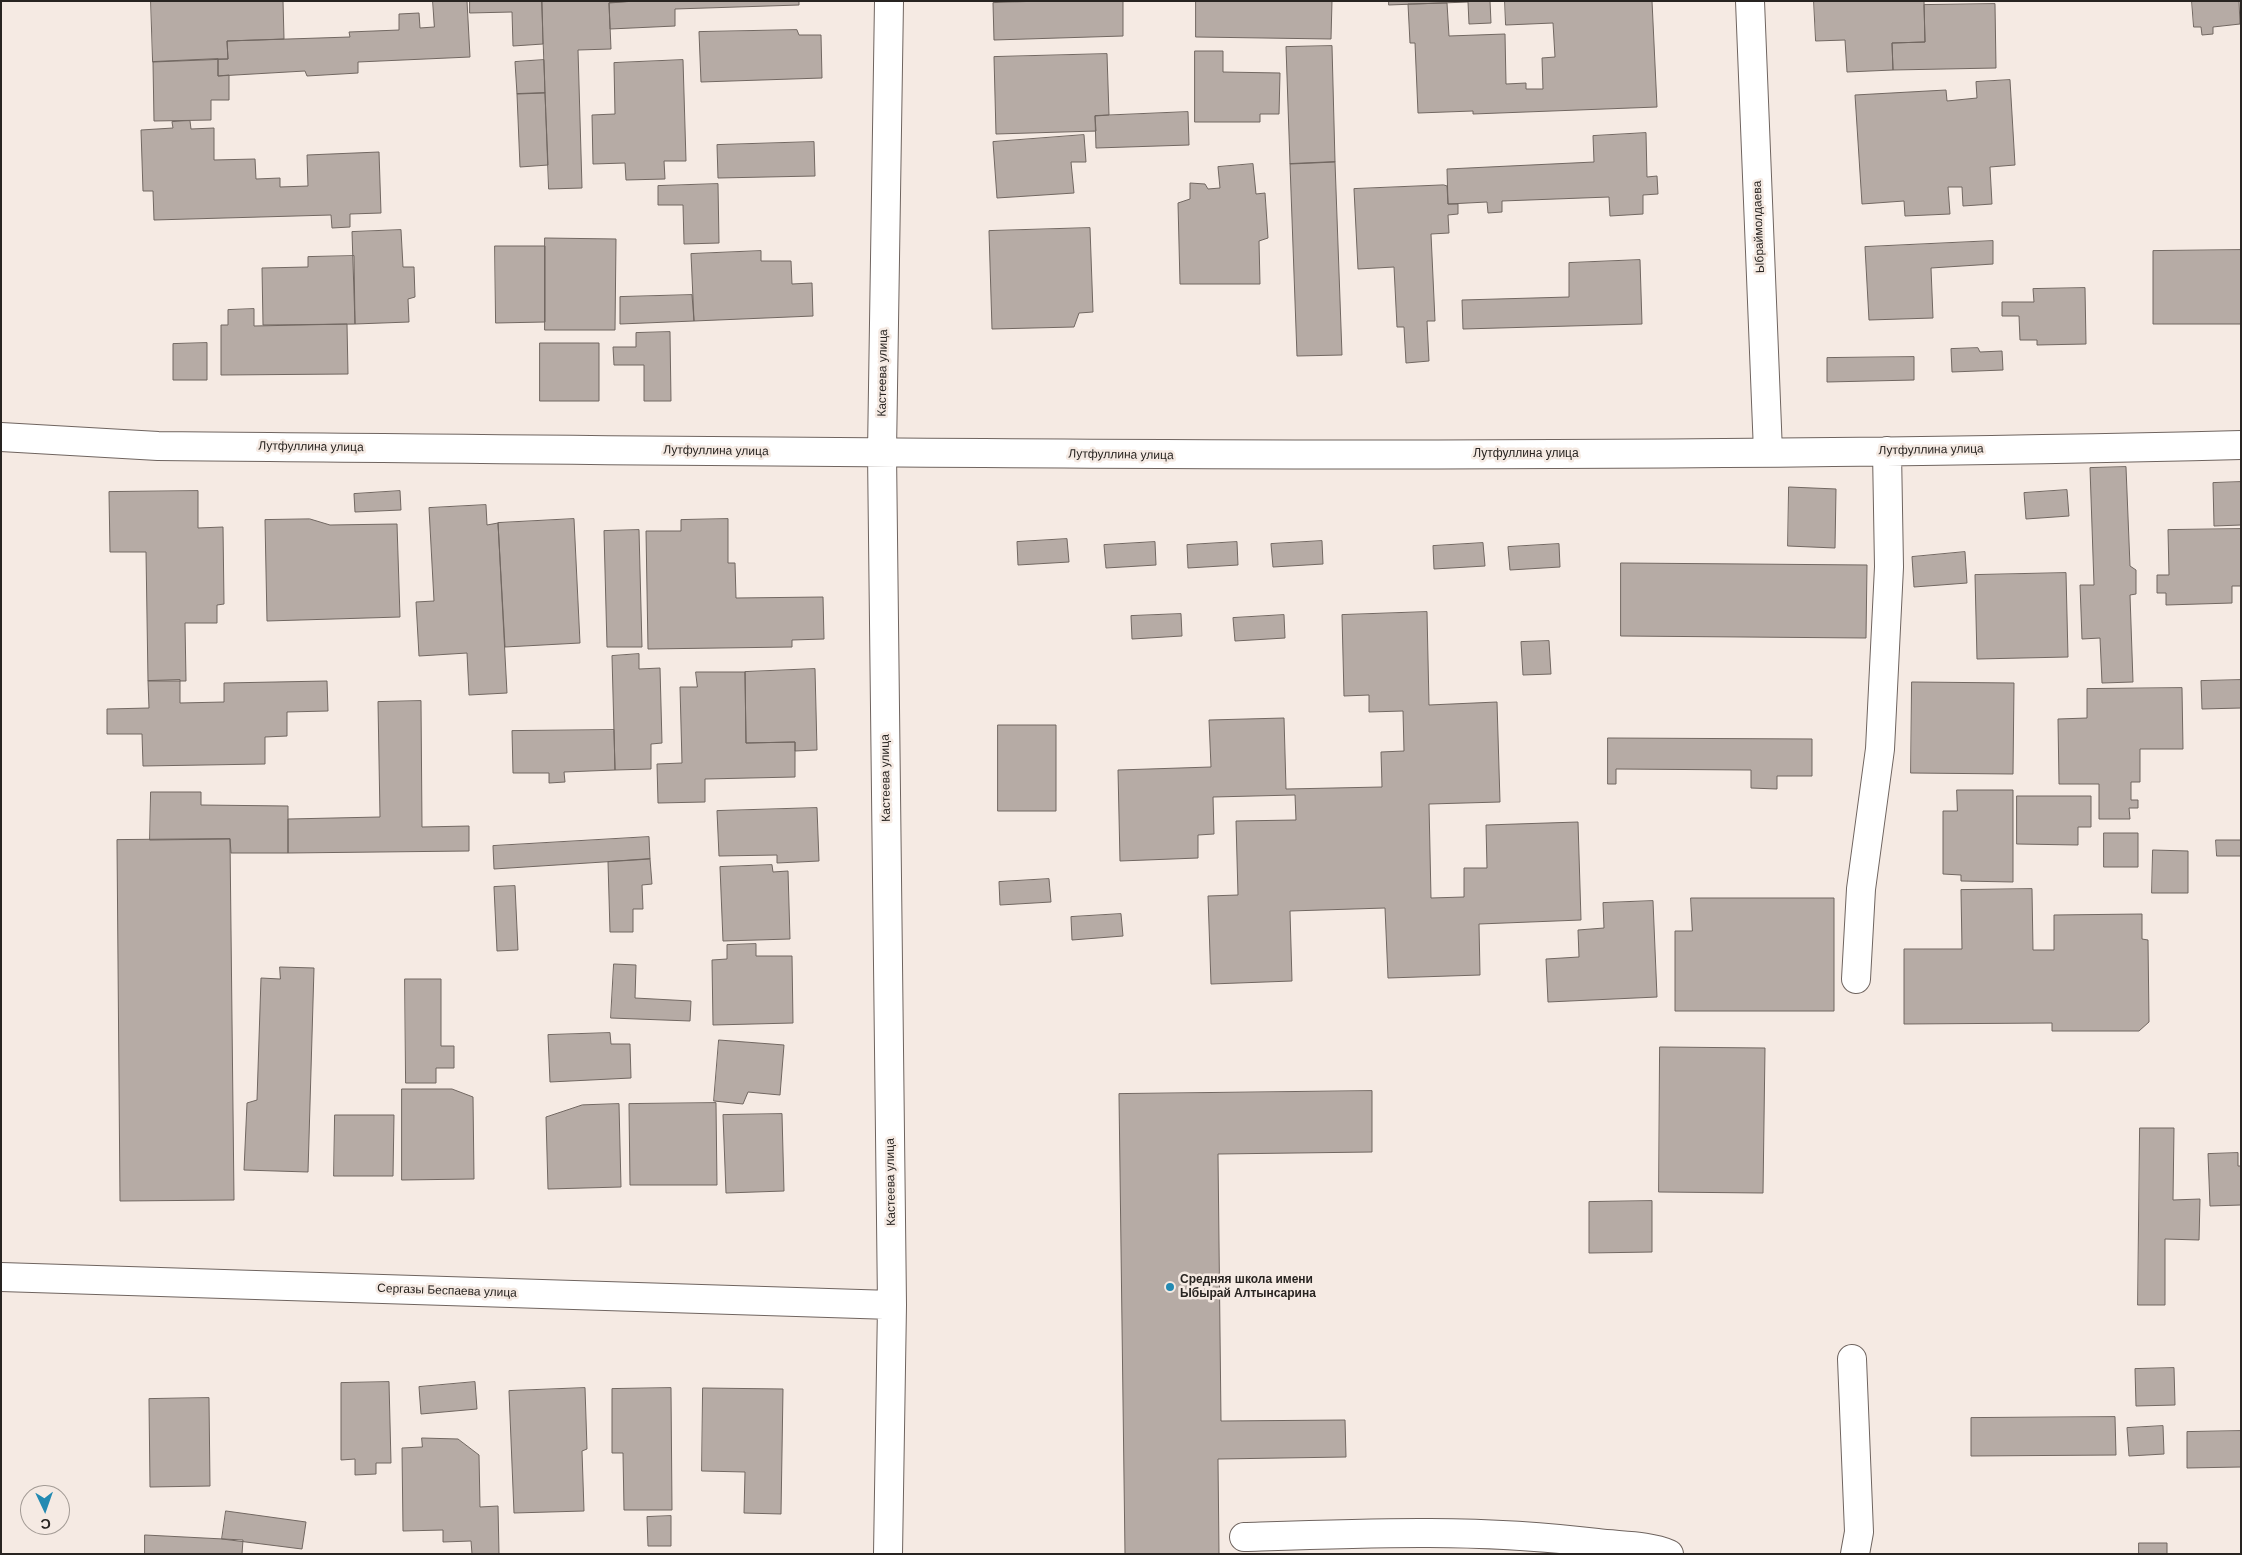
<!DOCTYPE html>
<html>
<head>
<meta charset="utf-8">
<style>
  body { margin:0 }
  #map { position:relative; width:2242px; height:1555px; overflow:hidden; background:#f5eae3; font-family:Arial,sans-serif }
  canvas { display:block }
  .frame { position:absolute; inset:0; border:2px solid #282421; pointer-events:none }
  .north { position:absolute; left:20px; top:1485px; width:50px; height:50px; box-sizing:border-box; background:#f5eae3; border:1px solid #a39b95; border-radius:50%; rotate:177deg; font-size:14px; font-weight:700; line-height:20px; text-align:center; color:#282421 }
  .north::after { content:''; display:block; margin:auto; width:18px; height:22px; background:#238ab2; clip-path:polygon(50% 0,100% 100%,50% 72%,0 100%) }
</style>
</head>
<body>
<div id="map">
<canvas width="2242" height="1555"></canvas>
<div class="frame"></div>
<div class="north">С</div>
</div>
<script>
const ctx = document.querySelector('canvas').getContext('2d');
ctx.lineJoin = 'round';
function paint(path, color) { ctx.fillStyle = color; ctx.fill(path, 'evenodd'); }
function trace(path, color, width, dash) { ctx.strokeStyle = color; ctx.lineWidth = width; ctx.lineCap = dash ? 'butt' : 'round'; ctx.setLineDash(dash || []); ctx.stroke(path); }
function drawText(font, color, halo, rows, align = 'center') {
  ctx.font = font + ' Arial,sans-serif'; ctx.lineWidth = 5; ctx.setLineDash([]); ctx.textBaseline = 'middle'; ctx.strokeStyle = halo; ctx.fillStyle = color; for (const [text, x, y, turn = 0] of rows) {
    ctx.save(); ctx.translate(x, y); ctx.rotate((+turn || 0) * Math.PI / 180); ctx.textAlign = isNaN(turn) ? turn : align; if (halo) ctx.strokeText(text, 0, 0); ctx.fillText(text, 0, 0); ctx.restore();
  }
}
const building = new Path2D(`
  M151,1h132l1,38 -57,2 1,18 -75,3z
  M433,1h34l3,56 -112,5v11l-51,3 -2,-5 -87,5v-17h10l-1,-18 123,-4 -1,-5 50,-2v-16l20,-1 1,15 14,-1z
  M470,1h72l1,43 -30,2 -1,-34 -42,1z
  M542,1h93l-26,2 2,46 -33,1 4,138 -33,1z
  M635,1h164v4l-124,4v17l-65,3 -1,-26z
  M1042,1h81v35l-129,4 -1,-37z
  M1196,1h136l-1,38 -135,-2z
  M1389,1h101l1,22 -22,1 -1,-22 -79,3z
  M1505,1h147l5,106 -184,7v-3l-55,2 -3,-70h-5l-2,-39 39,-1 2,33 56,-2 1,50 20,-1v6h17l-1,-31 13,-1 -2,-34 -47,2z
  M1814,1h110l1,41 -33,1 1,27 -46,2 -2,-32 -29,1z
  M2192,1h47l1,23 -27,3v7l-11,1 -1,-8h-7z
  M1995,4l1,64 -103,2 -1,-27 33,-1 -1,-37z
  M797,30l2,5h22l1,43 -121,4 -2,-50z
  M1332,46l3,116 -45,2 -4,-117z
  M1195,51h28v21l57,1 -1,41h-19v8h-65z
  M1107,54l2,61 -14,1 1,15 -100,3 -2,-77z
  M218,59v17l11,-1v25h-18v20l-57,1 -1,-59z
  M544,60l1,33 -28,1 -2,-32z
  M683,60l3,101h-22l1,18 -39,1 -1,-17 -32,1 -1,-49 23,-1 -1,-51z
  M2010,80l5,85 -25,2 2,37 -29,2 -1,-19h-14l2,27 -45,2 -1,-15 -42,3 -7,-109 91,-5 1,11 30,-3 -1,-16z
  M545,93l3,72 -28,2 -3,-73z
  M1188,112l1,33 -93,3 -1,-32z
  M190,121l1,8 23,-1v32l41,-1 1,20 24,-1v9l28,-1 -1,-31 72,-3 2,61 -31,1v13l-18,1 -1,-13 -177,5 -1,-29h-10l-2,-61 32,-2 -1,-6z
  M1646,133l1,44 10,-1 1,18 -15,1v19l-33,2 -1,-19 -107,4v11l-14,1 -1,-11 -39,2 -1,-35 147,-7 -1,-26z
  M1084,135l2,27h-15l3,31 -77,5 -4,-56z
  M814,142l1,34 -97,2 -1,-33z
  M1335,162l7,193 -45,1 -7,-192z
  M1253,164l3,30 9,-1 3,45 -9,3 1,43h-80l-2,-81 12,-4v-16l15,1 3,5 12,-1 -2,-21z
  M718,184l1,59 -35,1 -1,-39h-25v-19z
  M1444,185l3,1 1,18h10v10l-10,1 1,18 -18,1 4,87h-8l2,40 -23,2 -2,-36h-7l-3,-60 -36,2 -4,-80z
  M1090,228l3,84 -14,1 -5,14 -82,2 -3,-98z
  M401,230l2,37h11l1,30 -7,2 1,23 -54,2 -3,-92z
  M545,238l71,1 -1,91h-70z
  M1993,241v23l-62,4 2,50 -64,2 -4,-73z
  M495,246h50v76l-49,1z
  M2241,250v74h-88v-73z
  M761,251v10h30l1,23 20,-1 1,33 -119,5 -3,-67z
  M354,256l1,68 -92,1 -1,-57 46,-1v-10z
  M1640,260l2,64 -179,5 -1,-29 107,-3v-34z
  M2085,288l1,56 -49,1v-5h-17l-1,-24h-17v-14h32l-1,-13z
  M692,295l2,26 -74,3v-27z
  M254,309v17l93,-2 1,50 -127,1v-50h7v-15z
  M670,332l1,69h-27v-36h-30l-1,-18h23v-14z
  M207,343v37h-34v-36z
  M540,343h59v58h-59z
  M1978,348l2,4 22,-1 1,19 -51,2 -1,-23z
  M1914,357v23l-87,2v-24z
  M2126,467l4,99 6,4v24l-6,1 3,87 -31,1 -2,-45 -18,1 -2,-54h14l-4,-117z
  M2241,482v43l-27,1 -1,-43z
  M1789,487l47,2 -1,59 -47,-2z
  M2067,490l2,26 -43,3 -2,-26z
  M198,491v37l25,-1 1,77 -7,1v18h-32l1,58h-38l-2,-129h-36l-1,-60z
  M400,491l1,19 -46,2 -1,-18z
  M486,505l1,20 11,-2 9,170 -38,2 -2,-42 -48,3 -3,-54 18,-1 -5,-93z
  M310,519l20,6 67,-1 3,93 -133,4 -2,-101z
  M574,519l6,124 -75,4 -7,-124z
  M728,519v44h7l1,35 87,-1 1,42 -32,1v7l-144,2 -2,-118h35v-11z
  M2241,529v57h-9v17l-66,2v-12h-9v-18h12l-1,-45z
  M639,530l3,117h-35l-3,-116z
  M1067,539l2,23 -51,3 -1,-23z
  M1322,541l1,23 -50,3 -2,-23z
  M1155,542l1,23 -50,3 -2,-23z
  M1237,542l1,23 -50,3 -1,-23z
  M1483,543l2,23 -51,3 -1,-23z
  M1559,544l1,23 -50,3 -2,-23z
  M1965,552l2,31 -53,4 -2,-30z
  M1621,563l246,2 -1,73 -245,-2z
  M2066,573l2,84 -91,2 -2,-84z
  M1427,612l2,93 68,-3 3,100 -71,2 2,94 33,-1v-29h23l-1,-43 92,-3 3,98 -102,4 1,51 -92,3 -3,-70 -95,3 2,70 -81,3 -3,-88 30,-1 -2,-74 60,-1 -1,-25 -82,2 1,37 -16,1v23l-78,3 -2,-91 93,-3 -2,-47 75,-2 2,71 96,-2 -1,-35 23,-1 -1,-40 -34,1v-17l-25,1 -2,-81z
  M1181,614l1,22 -50,3 -1,-23z
  M1284,615l1,23 -50,3 -2,-23z
  M1549,641l2,33 -28,1 -2,-33z
  M639,654v15l21,-1 2,75 -11,1v25l-36,1 -3,-114z
  M815,669l2,81 -22,1v-9l-49,1 -1,-71z
  M696,672h49l1,71 49,-1v35l-90,2v23l-47,1 -1,-39 25,-1 -2,-76h17z
  M180,680v23l44,-1v-19l103,-2 1,30 -41,1v24l-22,1v27l-122,2 -1,-32h-35v-25l42,-1 -1,-27z
  M2241,680v28l-39,1 -1,-28z
  M1912,682l102,1 -1,91 -102,-1z
  M2182,688l1,61h-43v33h-9v18h7v8h-9l1,11h-31v-35h-40l-1,-65 29,-1v-29z
  M421,701l1,126 47,-1v25l-181,2v-34l92,-2 -2,-115z
  M998,725h58v86h-58z
  M614,730l1,40 -51,2 1,10 -16,1v-10h-36l-1,-42z
  M1608,738l204,1v37h-35v13l-26,-1v-18l-135,-1v15h-8z
  M1957,790h56v92l-52,-1v-6l-18,-1v-63h14z
  M151,792h50v13l87,1v47h-57l-1,-14 -80,1z
  M2017,796h74v31h-13v18l-61,-1z
  M817,808l2,53 -42,2v-8l-58,1 -2,-45z
  M2104,833h34v34h-34z
  M649,837l1,22 -156,10 -1,-23z
  M230,839l4,361 -114,1 -3,-361z
  M2216,840h25v16h-24z
  M2153,850l35,1v42h-36z
  M650,859l2,25 -10,1 1,24h-10v23h-23l-2,-70z
  M772,865l1,7 15,-1 2,68 -67,2 -3,-74z
  M1049,879l2,23 -51,3 -1,-23z
  M515,886l3,64 -21,1 -3,-64z
  M2032,889l1,61h21v-35l88,-1v25l6,1 1,82 -10,9h-87v-8l-148,1v-75h58l-1,-59z
  M1691,898h143v113h-159v-80h17z
  M1653,901l4,96 -109,5 -2,-43 33,-2 -1,-27 26,-2 -1,-25z
  M1121,914l2,22 -51,4 -1,-23z
  M756,944v12h36l1,67 -80,2 -1,-65 15,-1v-14z
  M614,964l22,1 -1,33 56,3 -1,20 -79,-3z
  M280,967l34,1 -6,204 -64,-2 3,-67 10,-3 4,-122 19,1z
  M405,979h36v67h13v22h-18v15h-30z
  M610,1033l1,11h19l1,34 -81,4 -2,-47z
  M719,1040l65,5 -4,50 -32,-3 -5,12 -29,-3z
  M1660,1047l105,1 -2,145 -104,-1z
  M402,1089h50l21,8 1,82 -72,1z
  M1372,1091v61l-154,2 3,267 124,-1 1,37 -128,2 1,95h-94l-6,-460z
  M716,1103l1,82h-87l-1,-81z
  M619,1104l2,83 -73,2 -2,-72 36,-12z
  M782,1114l2,77 -58,2 -3,-78z
  M335,1115h59l-1,61h-59z
  M2140,1128h34l-1,72 27,-1 -1,41 -34,-1v66h-27z
  M2238,1153v13h3v39l-31,1 -2,-52z
  M1652,1201v51l-63,1v-51z
  M2174,1368l1,37 -39,1 -1,-37z
  M389,1382l2,81h-15v11l-21,1v-16l-14,1v-77z
  M475,1382l2,27 -56,5 -2,-27z
  M585,1388l2,61 -5,2 2,60 -70,2 -5,-122z
  M671,1388l1,122h-48l-1,-57h-11v-64z
  M703,1388l80,1 -2,125 -37,-1 1,-41 -43,-1z
  M209,1398l1,88 -60,1 -1,-88z
  M2115,1417l1,38 -145,1v-38z
  M2163,1426l1,28 -35,2 -2,-28z
  M2241,1431v36l-54,1v-36z
  M422,1438l36,1 21,16 1,52 18,-1 1,48h-27l-1,-13 -28,1v-12l-40,1 -1,-83 20,-1z
  M226,1511l80,11 -4,27 -80,-10z
  M671,1516v30h-23l-1,-29z
  M145,1535l98,5 -1,14h-97z
  M2139,1543h28v11h-28z`);
paint(building, '#b6aba5');
trace(building, '#716761', 1);
const minor = new Path2D(`
  M1750,1l18,451
  M1,437l157,9c694,6 1389,16 2083,-1
  M1856,979l5,-90 19,-140 9,-182 -2,-116
  M1,1277l891,28
  M1852,1359l7,173 -4,22
  M1244,1537c118,-4 236,-9 353,6 23,3 51,2 72,11
  M888,1554l4,-249 -10,-853 7,-451`);
trace(minor, '#6f645f', 30);
trace(minor, '#fff', 28);
for (const [x, y, r, color] of [
  [1170,1287,5,"#238ab2"]
]) { const dot = new Path2D(); dot.arc(x, y, r, 0, 2 * Math.PI); ctx.fillStyle = color; ctx.fill(dot); trace(dot, '#f5eae3', 2); }
drawText('12px', '#282421', '#f5eae3', [
  ["Ыбраймолдаева",1759,227,-92],
  ["Кастеева улица",883,373,-89],
  ["Лутфуллина улица",311,447,1],
  ["Лутфуллина улица",1931,450,-1],
  ["Лутфуллина улица",716,451,1],
  ["Лутфуллина улица",1526,454],
  ["Лутфуллина улица",1121,455,1],
  ["Кастеева улица",886,778,-91],
  ["Кастеева улица",891,1182,-91],
  ["Сергазы Беспаева улица",447,1291,2]
]);
drawText('bold 12px', '#282421', '#f5eae3', [
  ["Средняя школа имени",1180,1280],
  ["Ыбырай Алтынсарина",1180,1294]
], 'left');
</script>
</body>
</html>
